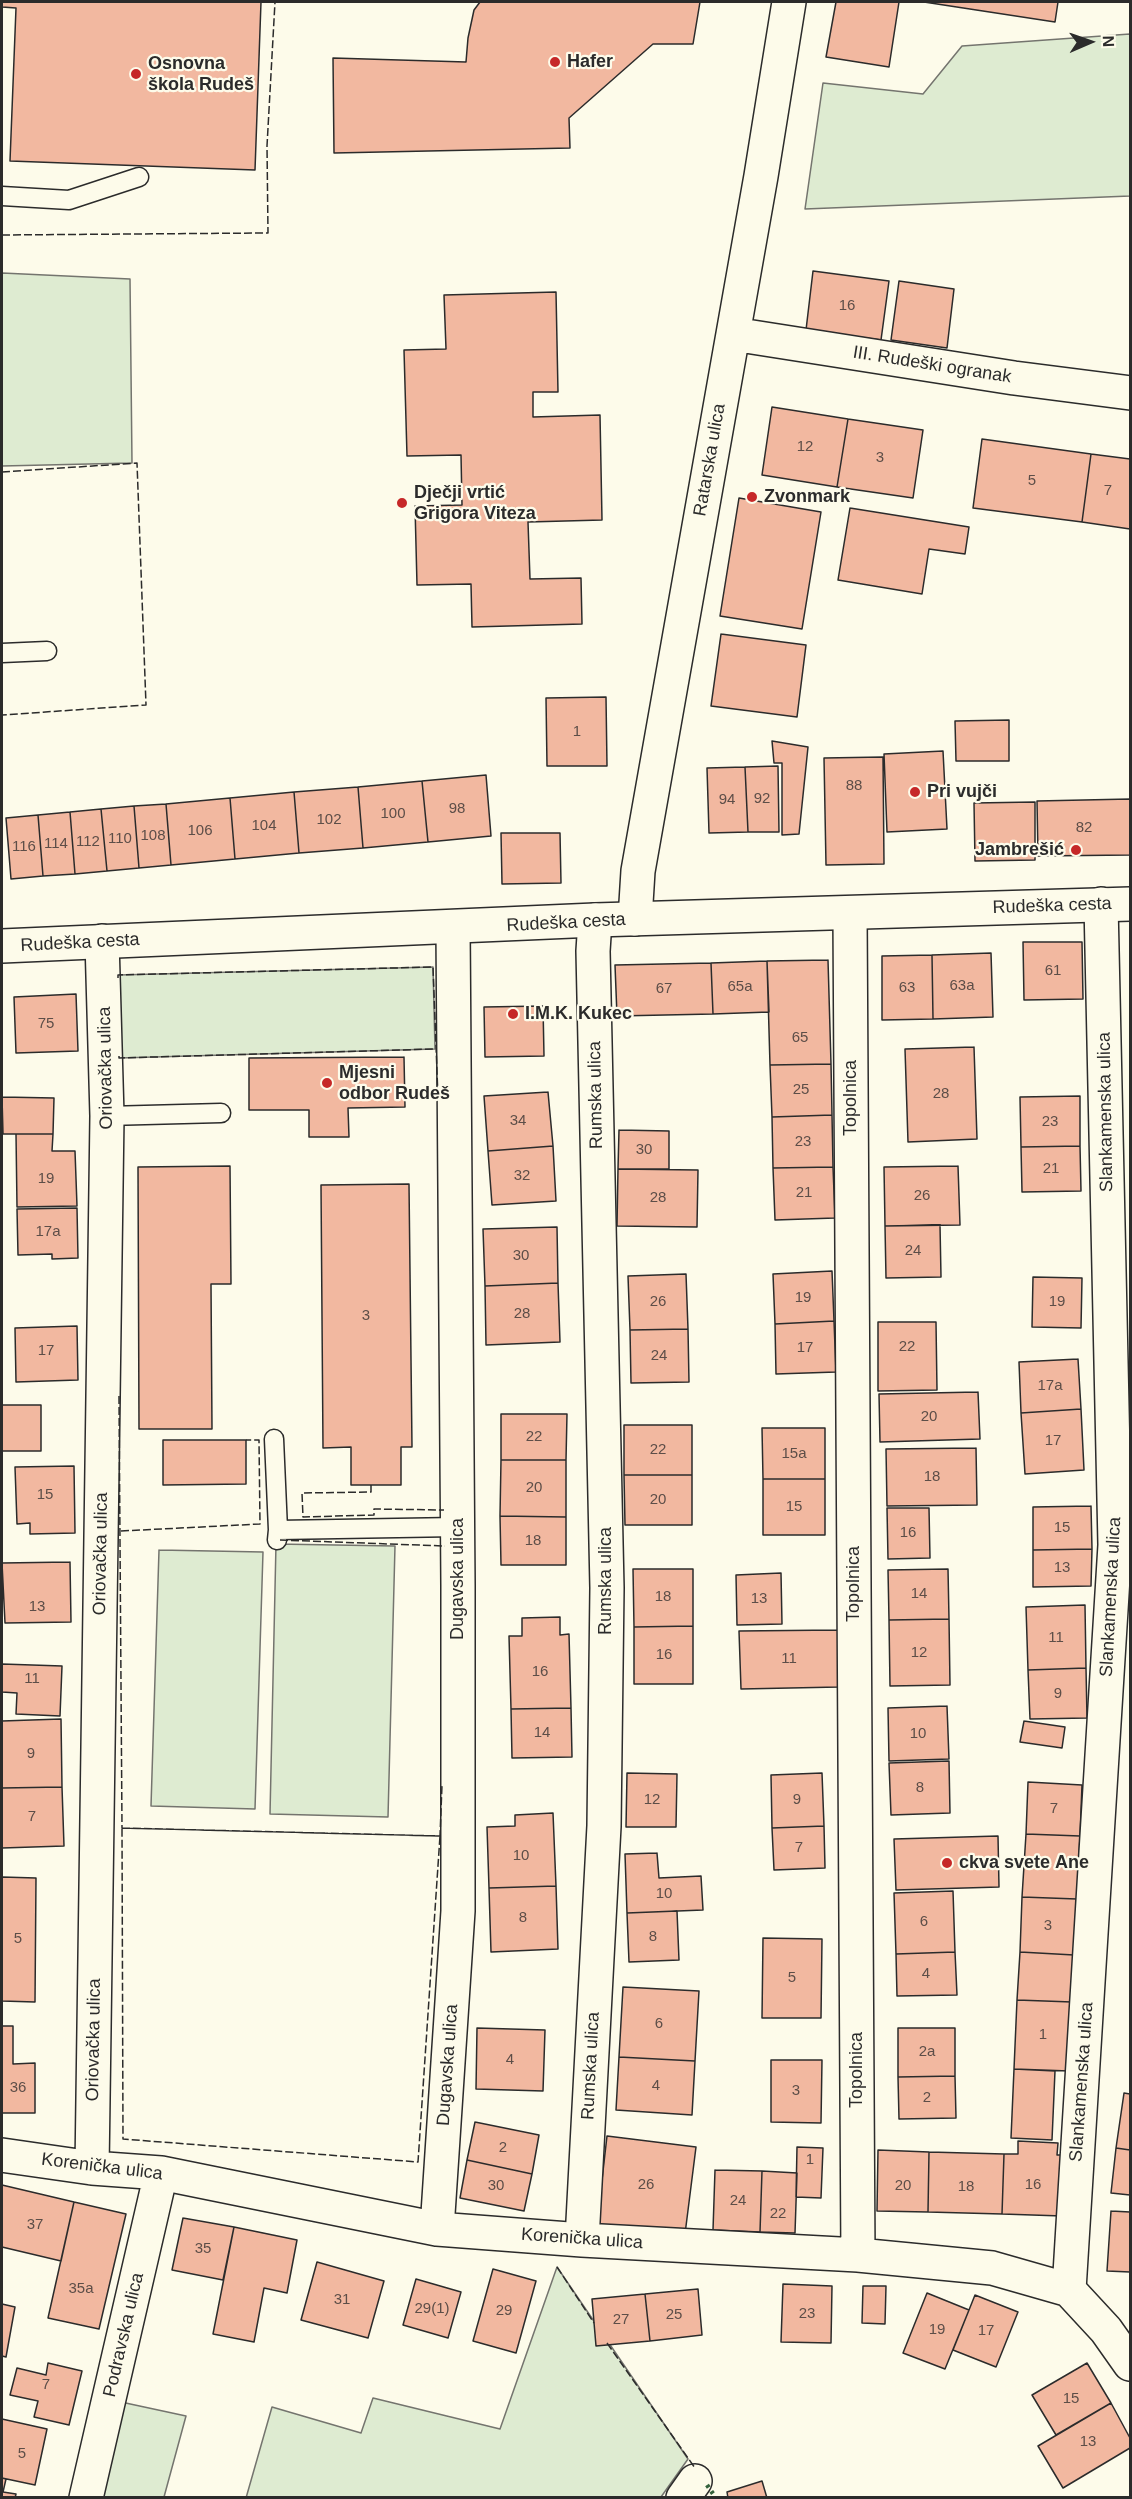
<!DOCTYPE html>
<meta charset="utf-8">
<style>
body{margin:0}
#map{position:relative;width:1132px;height:2499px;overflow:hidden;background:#fdfbea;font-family:Arial,sans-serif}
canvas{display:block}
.frame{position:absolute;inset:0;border:3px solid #2b2b2b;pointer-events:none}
.north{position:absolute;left:1060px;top:12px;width:60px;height:60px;-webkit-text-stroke:4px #fdfbea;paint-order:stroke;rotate:88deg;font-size:16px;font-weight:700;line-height:24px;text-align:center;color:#2b2b2b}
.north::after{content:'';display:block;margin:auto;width:21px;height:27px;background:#2b2b2b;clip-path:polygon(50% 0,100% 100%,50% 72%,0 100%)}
</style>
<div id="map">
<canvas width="1132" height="2499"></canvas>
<div class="frame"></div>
<div class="north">N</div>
</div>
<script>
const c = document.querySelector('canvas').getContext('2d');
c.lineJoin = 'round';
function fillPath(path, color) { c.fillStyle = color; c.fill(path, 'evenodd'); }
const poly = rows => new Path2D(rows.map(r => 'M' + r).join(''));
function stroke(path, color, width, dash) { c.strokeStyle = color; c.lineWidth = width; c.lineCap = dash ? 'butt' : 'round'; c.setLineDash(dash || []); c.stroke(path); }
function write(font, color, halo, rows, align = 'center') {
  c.font = font + ' Arial,sans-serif'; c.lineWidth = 4.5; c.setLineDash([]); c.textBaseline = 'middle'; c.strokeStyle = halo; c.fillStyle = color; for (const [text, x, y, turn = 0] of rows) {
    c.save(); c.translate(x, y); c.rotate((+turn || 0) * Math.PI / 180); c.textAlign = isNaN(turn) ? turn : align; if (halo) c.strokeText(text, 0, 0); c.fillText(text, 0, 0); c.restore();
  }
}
const green = poly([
 [1130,34,1130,196,805,209,823,83,923,94,962,46,1130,34],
 [2,273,130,279,132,463,2,466,2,273],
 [433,967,435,1049,119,1058,118,975,433,967],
 [276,1544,395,1546,388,1817,270,1814,276,1544],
 [159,1550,263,1552,255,1809,151,1806,159,1550],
 [557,2267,688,2459,661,2497,246,2498,272,2407,361,2433,373,2398,500,2429,557,2267],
 [121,2402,186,2416,164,2497,100,2498,121,2402]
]);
fillPath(green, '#deebd1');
stroke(green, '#74746e', 1.5);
const building = poly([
 [2,2,261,2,255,170,10,161,16,8,2,7,2,2],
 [480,2,700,2,693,44,653,44,569,118,570,148,334,153,333,58,466,62,468,38,474,10,480,2],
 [836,2,899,2,889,67,826,57,836,2],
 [924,2,1058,2,1055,22,924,2],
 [813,271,889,281,881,340,806,330,813,271],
 [899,281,954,289,947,348,891,340,899,281],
 [556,292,558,392,533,392,533,417,600,415,602,520,528,522,530,579,581,578,582,624,472,627,471,584,417,585,415,506,462,505,461,455,407,456,404,350,446,349,444,295,556,292],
 [772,407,848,419,837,487,762,475,772,407],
 [848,419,923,430,913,498,837,487,848,419],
 [982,439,1091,454,1082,522,973,508,982,439],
 [1091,454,1130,459,1130,529,1082,522,1091,454],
 [739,498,821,512,802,629,720,616,739,498],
 [850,508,969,527,965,554,929,549,922,594,838,580,850,508],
 [721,634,806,645,797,717,711,706,721,634],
 [606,697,607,766,547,766,546,698,606,697],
 [1009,720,1009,761,956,761,955,721,1009,720],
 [772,741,808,747,799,834,782,835,782,763,774,763,772,741],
 [943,751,947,829,887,832,884,754,943,751],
 [883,757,884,864,826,865,824,758,883,757],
 [778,766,779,832,748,832,745,767,778,766],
 [745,767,748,832,709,833,707,768,745,767],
 [486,775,491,836,428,842,422,781,486,775],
 [422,781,428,842,363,848,358,787,422,781],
 [358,787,363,848,299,853,294,792,358,787],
 [294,792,299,853,235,859,230,798,294,792],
 [230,798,235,859,171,865,166,804,230,798],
 [1130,799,1130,855,1038,856,1037,801,1130,799],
 [1035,802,1035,860,975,861,974,803,1035,802],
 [166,804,171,865,139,868,134,806,166,804],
 [134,806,139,868,107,871,101,809,134,806],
 [101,809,107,871,75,874,70,812,101,809],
 [70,812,75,874,43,876,38,815,70,812],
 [38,815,43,876,11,879,6,818,38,815],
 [501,833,560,833,561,883,502,884,501,833],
 [1023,942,1082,942,1083,999,1024,1000,1023,942],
 [991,953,993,1017,933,1019,932,955,991,953],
 [932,955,933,1019,882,1020,882,956,932,955],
 [828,960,831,1064,770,1065,767,961,828,960],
 [767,961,769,1012,713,1014,711,963,767,961],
 [711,963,713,1014,617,1016,615,965,711,963],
 [76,994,78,1051,16,1053,14,997,76,994],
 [543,1006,544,1056,485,1057,484,1007,543,1006],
 [974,1047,977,1139,908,1142,905,1049,974,1047],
 [404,1057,405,1107,348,1108,349,1137,309,1137,309,1110,249,1110,249,1058,404,1057],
 [831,1064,832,1115,772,1117,770,1065,831,1064],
 [548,1092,553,1146,488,1151,484,1096,548,1092],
 [1080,1096,1080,1146,1021,1147,1020,1097,1080,1096],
 [2,1097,54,1098,53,1134,3,1134,2,1097],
 [832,1115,833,1167,773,1168,772,1117,832,1115],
 [619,1130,669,1131,669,1169,618,1169,619,1130],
 [16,1134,53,1134,52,1151,75,1151,77,1206,17,1207,16,1134],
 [553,1146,556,1201,492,1205,488,1151,553,1146],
 [1080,1146,1081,1191,1022,1192,1021,1147,1080,1146],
 [230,1166,231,1284,211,1284,212,1429,139,1429,138,1167,230,1166],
 [958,1166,960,1225,885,1226,884,1167,958,1166],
 [833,1167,835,1218,775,1220,773,1168,833,1167],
 [618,1169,698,1170,697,1227,617,1226,618,1169],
 [409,1184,412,1447,401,1447,401,1485,351,1485,351,1447,323,1448,321,1185,409,1184],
 [77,1208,78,1258,52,1259,52,1254,18,1255,17,1209,77,1208],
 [940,1225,941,1277,886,1278,885,1226,940,1225],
 [557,1227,558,1283,485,1286,483,1229,557,1227],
 [832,1271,834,1321,775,1324,773,1274,832,1271],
 [686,1274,688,1329,630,1330,628,1276,686,1274],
 [1033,1277,1082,1278,1081,1328,1032,1327,1033,1277],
 [558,1283,560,1342,486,1345,485,1286,558,1283],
 [834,1321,836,1372,776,1374,775,1324,834,1321],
 [878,1322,936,1322,937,1390,878,1391,878,1322],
 [77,1326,78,1380,16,1382,15,1328,77,1326],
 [688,1329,689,1382,631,1383,630,1330,688,1329],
 [1078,1359,1081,1409,1021,1413,1019,1362,1078,1359],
 [978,1392,980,1439,880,1442,879,1394,978,1392],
 [2,1405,41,1405,41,1451,2,1451,2,1405],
 [1081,1409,1084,1470,1025,1474,1021,1413,1081,1409],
 [501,1414,567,1414,566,1460,501,1460,501,1414],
 [624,1425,692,1425,692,1475,624,1475,624,1425],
 [762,1428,825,1428,825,1479,763,1479,762,1428],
 [163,1440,246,1440,246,1484,163,1485,163,1440],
 [976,1448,977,1505,887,1506,886,1449,976,1448],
 [501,1460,566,1460,566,1517,500,1516,501,1460],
 [74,1466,75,1533,30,1534,30,1523,17,1524,15,1467,74,1466],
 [624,1475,692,1475,692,1525,625,1525,624,1475],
 [763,1479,825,1479,825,1535,763,1535,763,1479],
 [1091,1506,1092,1549,1033,1550,1033,1507,1091,1506],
 [887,1508,929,1508,930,1558,888,1559,887,1508],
 [500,1516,566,1517,566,1565,501,1565,500,1516],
 [1092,1549,1091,1586,1033,1587,1033,1550,1092,1549],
 [70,1562,71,1622,5,1623,2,1563,70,1562],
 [633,1569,693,1569,693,1626,634,1627,633,1569],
 [948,1569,949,1619,889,1620,888,1570,948,1569],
 [781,1573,782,1624,737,1625,736,1575,781,1573],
 [1085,1605,1086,1668,1028,1670,1026,1607,1085,1605],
 [560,1617,560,1635,569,1634,571,1708,511,1709,509,1636,522,1636,522,1618,560,1617],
 [949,1619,950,1685,890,1686,889,1620,949,1619],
 [693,1626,693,1684,634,1684,634,1627,693,1626],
 [838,1630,839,1687,741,1689,739,1631,838,1630],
 [2,1664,62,1666,60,1716,16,1714,17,1693,2,1692,2,1664],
 [1086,1668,1087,1718,1030,1719,1028,1670,1086,1668],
 [947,1706,949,1759,889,1761,888,1708,947,1706],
 [571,1708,572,1757,512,1758,511,1709,571,1708],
 [61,1719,62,1787,2,1788,2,1721,61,1719],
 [1024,1721,1065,1727,1062,1748,1020,1742,1024,1721],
 [949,1761,950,1813,891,1815,889,1763,949,1761],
 [627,1773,677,1774,676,1827,626,1827,627,1773],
 [822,1773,824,1826,772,1828,771,1775,822,1773],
 [1028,1782,1082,1785,1080,1836,1026,1834,1028,1782],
 [62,1787,64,1846,2,1848,2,1788,62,1787],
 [553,1813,556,1886,489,1888,487,1827,515,1826,515,1815,553,1813],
 [824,1826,825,1868,774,1870,772,1828,824,1826],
 [1026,1834,1080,1836,1077,1899,1022,1897,1026,1834],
 [998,1836,999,1887,896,1890,894,1839,998,1836],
 [657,1853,659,1878,701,1876,703,1910,627,1913,625,1854,657,1853],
 [2,1877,36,1878,35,2002,2,2001,2,1877],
 [556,1886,558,1949,491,1952,489,1888,556,1886],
 [953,1891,955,1952,896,1954,894,1893,953,1891],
 [1022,1897,1077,1899,1074,1955,1020,1952,1022,1897],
 [677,1911,679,1960,629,1962,627,1913,677,1911],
 [763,1938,822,1939,821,2018,762,2018,763,1938],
 [955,1952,957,1995,897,1996,896,1954,955,1952],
 [1020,1952,1074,1955,1072,2002,1017,2000,1020,1952],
 [623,1987,699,1991,695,2061,619,2057,623,1987],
 [1017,2000,1072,2002,1069,2071,1014,2069,1017,2000],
 [2,2026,13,2026,13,2064,35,2063,35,2113,2,2113,2,2026],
 [477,2028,545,2030,543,2091,476,2089,477,2028],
 [898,2028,955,2028,955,2076,898,2077,898,2028],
 [619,2057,695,2061,692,2115,616,2110,619,2057],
 [771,2060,822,2060,821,2123,771,2122,771,2060],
 [1014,2069,1055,2071,1052,2140,1011,2138,1014,2069],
 [955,2076,956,2118,899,2119,898,2077,955,2076],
 [1124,2093,1130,2094,1130,2150,1116,2148,1124,2093],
 [475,2122,539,2135,532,2174,467,2160,475,2122],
 [607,2136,696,2147,685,2234,597,2224,607,2136],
 [1018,2141,1058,2143,1057,2155,1063,2155,1062,2216,1002,2214,1004,2154,1018,2154,1018,2141],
 [797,2147,823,2148,821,2198,796,2197,797,2147],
 [1116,2148,1130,2150,1130,2195,1111,2193,1116,2148],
 [878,2150,929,2152,928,2212,877,2211,878,2150],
 [929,2152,1004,2154,1002,2214,928,2212,929,2152],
 [467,2160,532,2174,524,2211,460,2198,467,2160],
 [715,2170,762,2171,760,2232,713,2230,715,2170],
 [762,2171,797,2173,795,2233,760,2232,762,2171],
 [2,2185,74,2202,61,2261,2,2247,2,2185],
 [74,2202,126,2214,99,2329,48,2318,74,2202],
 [1111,2211,1130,2212,1130,2272,1107,2271,1111,2211],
 [183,2218,234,2227,223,2280,172,2270,183,2218],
 [234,2227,297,2240,287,2293,264,2288,254,2342,213,2334,234,2227],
 [317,2262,384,2281,368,2338,301,2320,317,2262],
 [493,2269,536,2281,516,2353,473,2341,493,2269],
 [416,2279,461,2292,448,2338,403,2325,416,2279],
 [783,2284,832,2286,831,2343,781,2342,783,2284],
 [863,2286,886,2286,885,2324,862,2323,863,2286],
 [698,2289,702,2335,650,2341,645,2294,698,2289],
 [927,2293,969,2310,945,2369,903,2353,927,2293],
 [645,2294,650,2341,596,2346,592,2299,645,2294],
 [975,2295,1018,2312,996,2367,953,2350,975,2295],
 [2,2304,15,2307,6,2357,2,2356,2,2304],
 [48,2363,82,2371,69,2425,34,2417,38,2401,10,2395,17,2368,46,2375,48,2363],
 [1087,2363,1111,2403,1056,2435,1032,2395,1087,2363],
 [1111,2403,1130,2438,1130,2448,1063,2488,1038,2446,1111,2403],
 [2,2419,47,2429,35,2485,2,2478,2,2419],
 [2,2478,6,2479,3,2492,16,2494,15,2498,2,2498,2,2478],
 [762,2481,767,2498,728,2498,727,2492,762,2481]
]);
fillPath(building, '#f2b8a0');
stroke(building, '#2b2b2b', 1.5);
const service = poly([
 [2,196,69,200,139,177],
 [2,653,47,651],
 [107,1116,221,1113],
 [274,1439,278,1530],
 [277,1540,278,1530,457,1527]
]);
const minor = poly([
 [733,334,1014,378,1130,393],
 [850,914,858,2255],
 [635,919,638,871,761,176,789,2],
 [2,2155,92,2168,161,2173,437,2229,582,2240,858,2255,992,2268,1069,2290,1106,2330,1130,2364],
 [92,2168,107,1116,102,941],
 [437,2229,458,1911,458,1585,453,928],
 [582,2240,604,1826,607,1588,593,951,595,920],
 [1069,2290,1115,1545,1101,904],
 [86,2498,161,2173],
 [683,2498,695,2481]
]);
const tertiary = poly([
 [2,946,595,920,1130,904]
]);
stroke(service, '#2b2b2b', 21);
stroke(minor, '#2b2b2b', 36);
stroke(tertiary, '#2b2b2b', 36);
stroke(service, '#fdfbea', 18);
stroke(minor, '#fdfbea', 33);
stroke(tertiary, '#fdfbea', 33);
stroke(poly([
 [707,2485,716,2498]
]), '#34623c', 4.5, [3, 4.5]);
stroke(poly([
 [2,235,268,233,267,146,275,2],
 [2,472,137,463,146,705,2,715],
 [118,978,118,975,433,967,438,1098],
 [119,1056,119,1058,435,1049],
 [119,1396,122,1828,440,1836,442,1785],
 [371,1485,371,1492,302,1493,303,1517,374,1515,374,1509,444,1510],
 [121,1531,260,1524,259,1440,246,1440],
 [280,1540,445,1546],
 [122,1828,440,1836,418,2162,123,2139,122,1828],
 [557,2267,594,2323],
 [607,2343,695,2468]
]), '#2b2b2b', 1.5, [8, 3]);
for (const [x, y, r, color] of [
 [555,62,6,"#c62828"],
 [136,74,6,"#c62828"],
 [752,497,6,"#c62828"],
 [402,503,6,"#c62828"],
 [915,792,6,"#c62828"],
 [1076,850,6,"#c62828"],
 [513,1014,6,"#c62828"],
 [327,1083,6,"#c62828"],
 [947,1863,6,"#c62828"]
]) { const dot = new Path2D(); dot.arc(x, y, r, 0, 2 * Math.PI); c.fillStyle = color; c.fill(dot); stroke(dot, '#fdfbea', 2); }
write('15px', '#5d4e48', null, [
 ["16",847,306],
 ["12",805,447],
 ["3",880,458],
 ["5",1032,481],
 ["7",1108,491],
 ["1",577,732],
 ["88",854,786],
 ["92",762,799],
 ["94",727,800],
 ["98",457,809],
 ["100",393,814],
 ["102",329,820],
 ["104",264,826],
 ["82",1084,828],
 ["106",200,831],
 ["108",153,836],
 ["110",120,839],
 ["112",88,842],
 ["114",56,844],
 ["116",24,847],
 ["61",1053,971],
 ["63a",962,986],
 ["65a",740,987],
 ["63",907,988],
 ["67",664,989],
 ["75",46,1024],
 ["65",800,1038],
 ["25",801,1090],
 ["28",941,1094],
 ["34",518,1121],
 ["23",1050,1122],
 ["23",803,1142],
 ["30",644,1150],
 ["21",1051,1169],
 ["32",522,1176],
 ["19",46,1179],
 ["21",804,1193],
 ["26",922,1196],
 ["28",658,1198],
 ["17a",48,1232],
 ["24",913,1251],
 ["30",521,1256],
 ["19",803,1298],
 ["26",658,1302],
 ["19",1057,1302],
 ["28",522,1314],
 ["3",366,1316],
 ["22",907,1347],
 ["17",805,1348],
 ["17",46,1351],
 ["24",659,1356],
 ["17a",1050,1386],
 ["20",929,1417],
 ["22",534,1437],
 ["17",1053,1441],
 ["22",658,1450],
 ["15a",794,1454],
 ["18",932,1477],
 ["20",534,1488],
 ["15",45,1495],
 ["20",658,1500],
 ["15",794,1507],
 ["15",1062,1528],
 ["16",908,1533],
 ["18",533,1541],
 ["13",1062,1568],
 ["14",919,1594],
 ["18",663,1597],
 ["13",759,1599],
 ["13",37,1607],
 ["11",1056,1638],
 ["12",919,1653],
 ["16",664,1655],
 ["11",789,1659],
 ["16",540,1672],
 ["11",32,1679],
 ["9",1058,1694],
 ["14",542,1733],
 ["10",918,1734],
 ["9",31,1754],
 ["8",920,1788],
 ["12",652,1800],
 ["9",797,1800],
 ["7",1054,1809],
 ["7",32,1817],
 ["7",799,1848],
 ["10",521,1856],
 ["10",664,1894],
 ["8",523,1918],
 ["6",924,1922],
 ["3",1048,1926],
 ["8",653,1937],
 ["5",18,1939],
 ["4",926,1974],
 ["5",792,1978],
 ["6",659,2024],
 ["1",1043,2035],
 ["2a",927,2052],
 ["4",510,2060],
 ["4",656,2086],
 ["36",18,2088],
 ["3",796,2091],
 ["2",927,2098],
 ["2",503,2148],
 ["1",810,2160],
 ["26",646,2185],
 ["16",1033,2185],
 ["30",496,2186],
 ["20",903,2186],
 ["18",966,2187],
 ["24",738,2201],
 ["22",778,2214],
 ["37",35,2225],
 ["35",203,2249],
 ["35a",81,2289],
 ["31",342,2300],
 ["29(1)",432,2309],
 ["29",504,2311],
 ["23",807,2314],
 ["25",674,2315],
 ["27",621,2320],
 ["19",937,2330],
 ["17",986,2331],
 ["7",46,2385],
 ["15",1071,2399],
 ["13",1088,2442],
 ["5",22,2454]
]);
write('bold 18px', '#2b2b2b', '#fdfbea', [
 ["Hafer",567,62],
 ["Osnovna",148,64],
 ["škola Rudeš",148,85],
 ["Dječji vrtić",414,493],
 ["Grigora Viteza",414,514],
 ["Zvonmark",764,497],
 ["Pri vujči",927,792],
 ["Jambrešić",1064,850,"right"],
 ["I.M.K. Kukec",525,1014],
 ["Mjesni",339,1073],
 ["odbor Rudeš",339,1094],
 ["ckva svete Ane",959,1863]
], 'left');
write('18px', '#2b2b2b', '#fdfbea', [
 ["III. Rudeški ogranak",932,365,9],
 ["Ratarska ulica",710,460,-80],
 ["Rudeška cesta",1052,906,-2],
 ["Rudeška cesta",566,923,-3],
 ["Rudeška cesta",80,943,-3],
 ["Oriovačka ulica",106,1068,-91],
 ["Rumska ulica",596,1095,-91],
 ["Topolnica",851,1098,-90],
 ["Slankamenska ulica",1106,1112,-91],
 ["Oriovačka ulica",101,1554,-89],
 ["Dugavska ulica",458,1579,-90],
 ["Rumska ulica",606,1581,-90],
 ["Topolnica",854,1584,-90],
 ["Slankamenska ulica",1111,1597,-87],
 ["Oriovačka ulica",94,2040,-89],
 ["Dugavska ulica",448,2065,-86],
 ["Rumska ulica",591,2066,-87],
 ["Topolnica",857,2070,-90],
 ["Slankamenska ulica",1082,2082,-86],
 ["Korenička ulica",102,2167,7],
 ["Korenička ulica",582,2239,4],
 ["Podravska ulica",124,2335,-77]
]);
</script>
